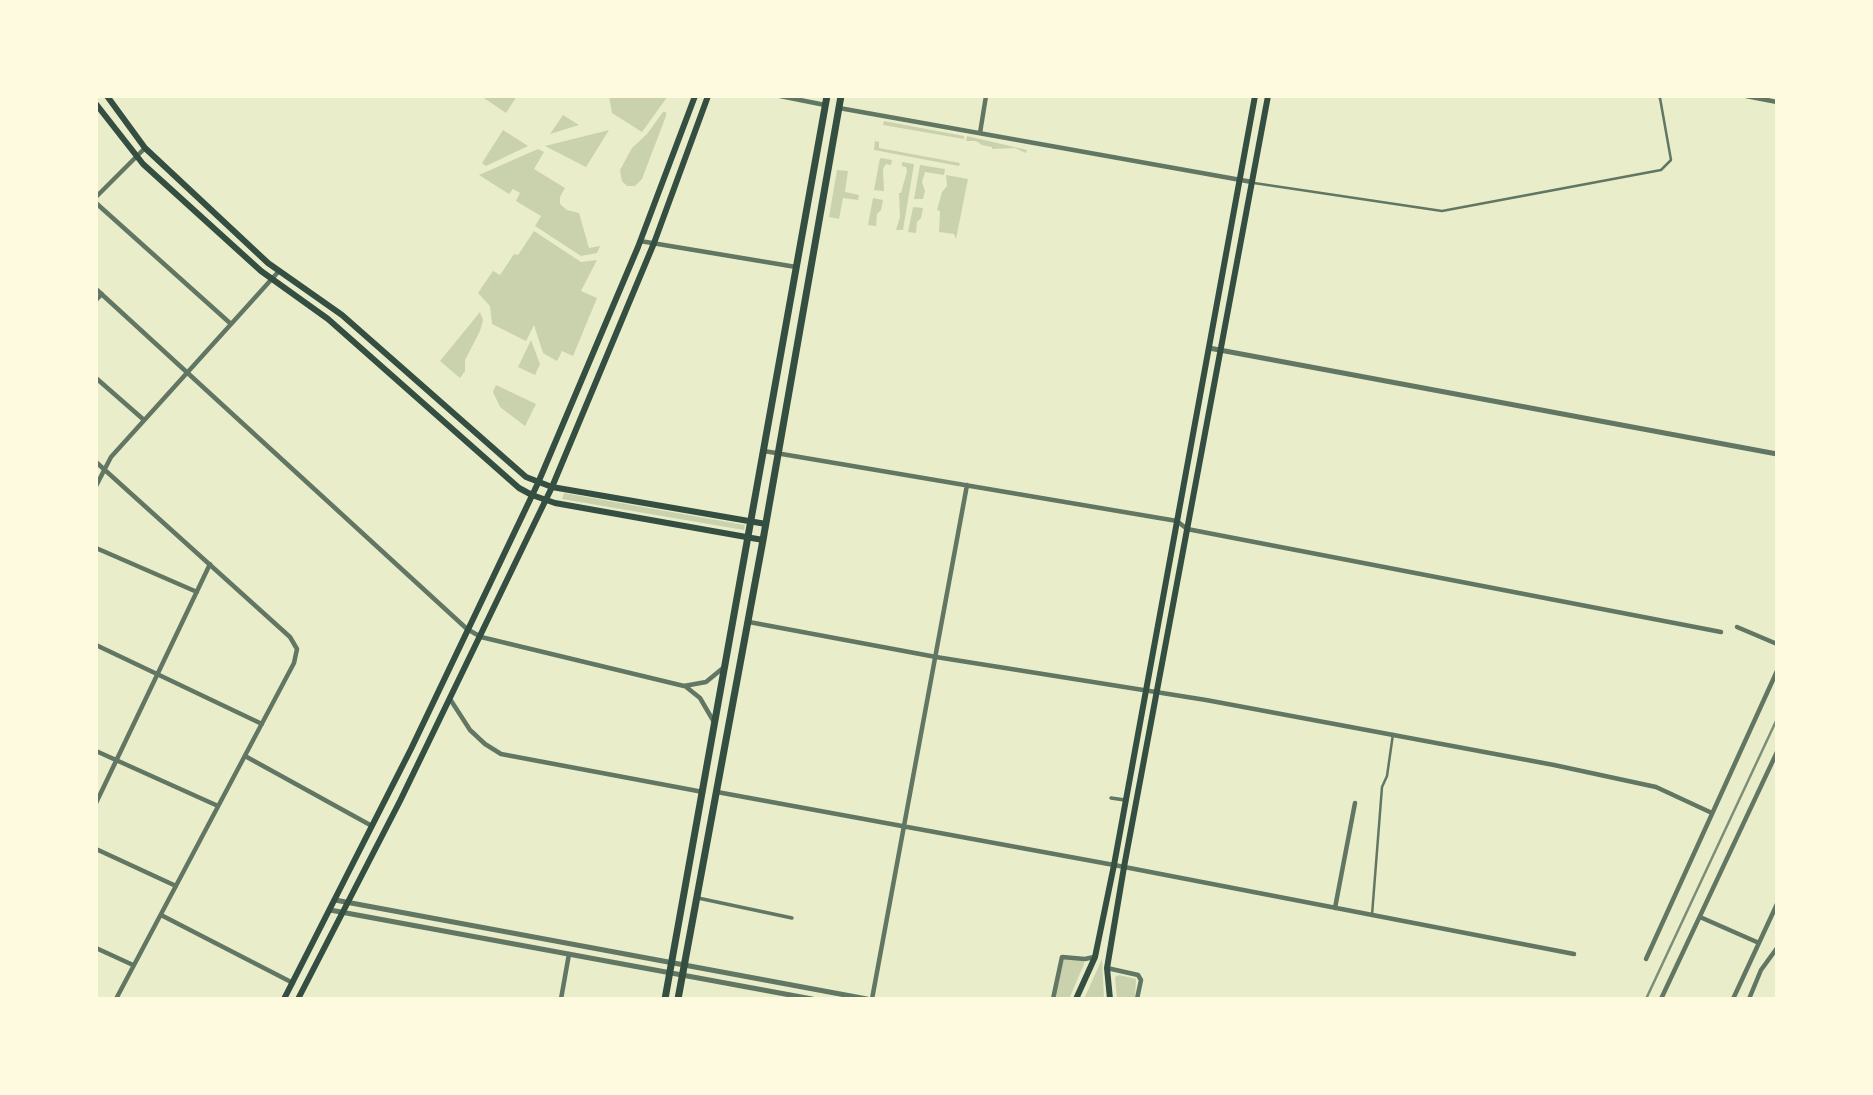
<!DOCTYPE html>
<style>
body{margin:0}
#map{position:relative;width:1873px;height:1095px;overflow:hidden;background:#e9edc9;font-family:"Fira Sans Condensed",sans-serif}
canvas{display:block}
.frame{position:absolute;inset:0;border:98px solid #fefae0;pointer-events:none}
</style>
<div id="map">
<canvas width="1873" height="1095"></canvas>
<div class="frame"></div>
</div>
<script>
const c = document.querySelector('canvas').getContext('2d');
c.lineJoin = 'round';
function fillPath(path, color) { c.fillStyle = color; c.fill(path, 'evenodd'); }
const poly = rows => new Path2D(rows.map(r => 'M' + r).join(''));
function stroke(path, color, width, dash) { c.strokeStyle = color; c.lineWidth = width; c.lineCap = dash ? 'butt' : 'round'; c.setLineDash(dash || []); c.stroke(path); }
fillPath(poly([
 [481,96,517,96,506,113],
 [609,96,668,96,642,132,612,113],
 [663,112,666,112,666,116,642,179,635,186,627,186,622,181,620,170,632,148,647,134],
 [563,115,579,125,550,134],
 [884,121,964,136,964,139,883,125],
 [503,130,528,146,486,166,482,163],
 [609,130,586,167,545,146],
 [967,136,1027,150,1026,153,1015,148,992,149,992,147,982,145,976,141,966,141],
 [875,141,879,142,879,148,960,163,959,166,874,150],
 [538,149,544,152,534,169,565,188,560,197,560,204,567,210,579,213,589,248,600,246,597,253,581,256,535,226,541,216,516,201,520,193,513,189,509,194,479,175],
 [880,158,892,160,891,165,886,164,883,169,884,191,874,190],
 [902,162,914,164,903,230,896,230,900,217,899,193,901,193,907,171,906,167,902,166],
 [920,165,945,169,944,175,925,172,922,182,925,191,923,199,914,199],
 [837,170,848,171,845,192,859,195,858,200,843,198,839,219,829,217],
 [946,175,968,179,956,239,954,234,939,232,940,211,937,210,942,192,947,186],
 [873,198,883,200,881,210,877,214,876,226,868,225],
 [913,207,923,208,921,218,917,222,916,233,908,232],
 [534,231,581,262,597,260,581,291,597,298,573,356,562,351,557,361,543,353,534,325,526,341,492,324,490,306,478,293,493,271,500,275,514,254,518,255],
 [480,312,483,320,480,331,465,360,465,371,460,378,440,361],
 [531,340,540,364,535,375,518,367],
 [496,385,536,404,525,426,500,407,493,392],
 [564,493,745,525,744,530,562,499],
 [1066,958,1084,961,1084,964,1069,999,1054,999,1064,959],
 [1102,959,1104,999,1084,999],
 [1119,975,1136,979,1135,999,1117,999,1115,977]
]), '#cad2ad');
stroke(poly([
 [1254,183,1442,211,1661,170,1671,160,1660,98,1657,96],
 [1372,915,1382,787,1387,776,1393,734]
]), '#617663', 2.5);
stroke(poly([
 [1111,798,1125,800],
 [698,898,792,918]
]), '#617663', 3.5);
stroke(poly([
 [780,96,825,105],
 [1746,96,1777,102],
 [839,108,1252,182],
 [980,133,986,96],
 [96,197,145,148],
 [96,203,231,324],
 [640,241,796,267],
 [96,289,467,629,481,637,684,686,706,682,723,668],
 [96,300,102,294],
 [96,378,144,420],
 [764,451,1177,521,1187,529,1721,632],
 [96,462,290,637,297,649,294,663,116,999],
 [96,486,111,457,279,271],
 [96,548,197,592],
 [749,622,936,657,1206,700,1554,765,1656,787,1712,813],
 [1737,627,1777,644],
 [96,645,262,724],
 [685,686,700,698,714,722],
 [450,699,470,730,485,744,501,754,703,792],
 [96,751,218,806],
 [245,756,372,826],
 [717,792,1114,865,1574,954],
 [96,803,210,564],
 [96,849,176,886],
 [1335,908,1355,803],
 [161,915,293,983],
 [1700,917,1759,943],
 [96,948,133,965],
 [1646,959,1777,671],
 [1107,968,1138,975,1141,980,1137,999],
 [561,999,569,954],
 [872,999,967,485],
 [1053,999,1062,957,1085,959,1094,957],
 [1661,999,1777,752],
 [1733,999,1777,904],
 [1749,999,1761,970,1777,948]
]), '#617663', 4.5);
stroke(poly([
 [1209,348,1777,454],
 [335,900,867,999],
 [330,910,812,999]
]), '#617663', 5);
stroke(poly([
 [107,96,145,148,268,263,342,315,526,477,552,487,766,524],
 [96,104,143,164,261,271,328,319,519,488,532,495,555,503,763,540],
 [284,999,411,749,538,483,638,247,695,96],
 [298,999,400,801,552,487,654,243,708,96],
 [1076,999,1095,957,1114,865,1255,96],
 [1110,999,1107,968,1124,867,1268,96]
]), '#344e41', 6);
stroke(poly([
 [665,999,827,96],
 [678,999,763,540,841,96]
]), '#344e41', 7);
stroke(poly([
 [1646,999,1777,719]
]), '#7c8e77', 2.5);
</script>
